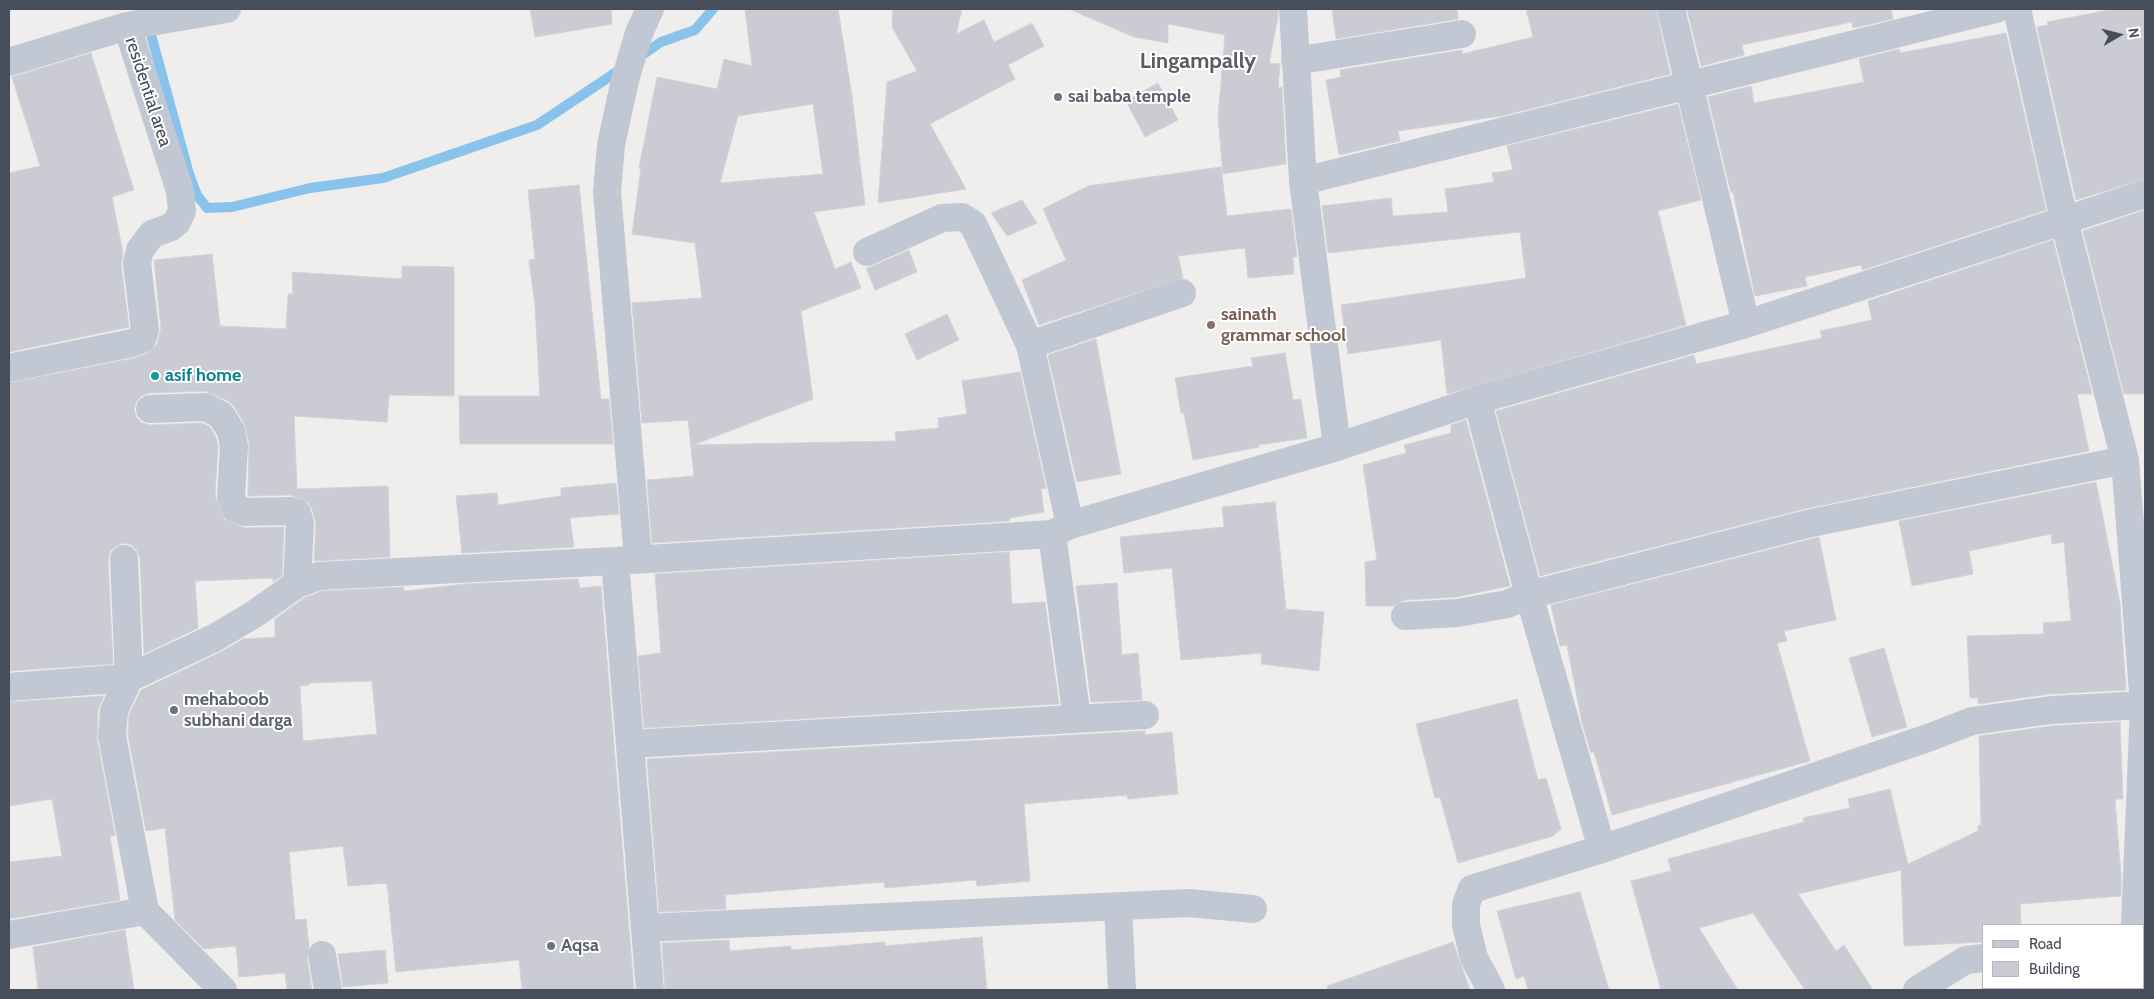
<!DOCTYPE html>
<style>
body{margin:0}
#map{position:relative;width:2154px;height:999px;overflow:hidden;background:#f0eeed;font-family:Cabin,sans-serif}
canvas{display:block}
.frame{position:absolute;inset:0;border:10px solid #464d5b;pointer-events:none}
.legend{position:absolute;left:1982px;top:924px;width:162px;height:65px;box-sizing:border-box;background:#fff;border:1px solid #b5b8bd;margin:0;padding:6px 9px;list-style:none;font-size:15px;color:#464d5b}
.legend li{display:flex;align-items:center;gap:10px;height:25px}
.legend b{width:25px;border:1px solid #b5b8bd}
.north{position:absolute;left:2094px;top:10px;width:50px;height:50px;-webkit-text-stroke:4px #fff;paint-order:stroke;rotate:82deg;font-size:14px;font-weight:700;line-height:20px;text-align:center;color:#464d5b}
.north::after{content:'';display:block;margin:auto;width:18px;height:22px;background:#464d5b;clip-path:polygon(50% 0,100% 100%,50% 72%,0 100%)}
</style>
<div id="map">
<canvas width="2154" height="999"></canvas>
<div class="frame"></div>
<ul class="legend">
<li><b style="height:6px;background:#c1c7d3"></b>Road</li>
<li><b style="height:14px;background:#cacbd3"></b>Building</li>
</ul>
<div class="north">N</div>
</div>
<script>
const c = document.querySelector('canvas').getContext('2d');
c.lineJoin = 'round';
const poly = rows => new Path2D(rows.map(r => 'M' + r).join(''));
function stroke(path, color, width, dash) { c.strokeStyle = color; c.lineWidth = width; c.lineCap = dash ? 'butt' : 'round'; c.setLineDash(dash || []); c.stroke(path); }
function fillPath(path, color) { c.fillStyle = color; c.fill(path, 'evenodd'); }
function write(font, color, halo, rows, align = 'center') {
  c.font = font + ' Cabin,sans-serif'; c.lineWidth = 4; c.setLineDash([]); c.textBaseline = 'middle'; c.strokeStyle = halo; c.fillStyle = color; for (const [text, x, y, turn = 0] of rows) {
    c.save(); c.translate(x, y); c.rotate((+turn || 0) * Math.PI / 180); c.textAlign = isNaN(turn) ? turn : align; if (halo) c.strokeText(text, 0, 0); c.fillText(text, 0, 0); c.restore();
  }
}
stroke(poly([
 [144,9,189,174,197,195,207,208,232,207,310,188,383,178,537,125,624,67],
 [638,58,661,42,695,30,713,9]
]), '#89c3eb', 10);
const building = poly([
 [530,9,611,9,612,24,535,37,530,9],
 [745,9,838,9,852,96,865,205,814,212,835,269,851,262,861,288,801,311,813,399,693,445,896,441,895,432,939,428,938,418,967,414,962,381,1020,372,1046,488,1041,489,1044,512,1010,518,1009,521,652,543,647,480,694,476,688,420,642,423,632,303,702,298,695,243,632,234,641,168,639,168,657,77,717,89,724,59,752,66,745,9],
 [813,104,823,174,720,183,738,116,813,104],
 [893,9,962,9,956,34,984,20,994,42,1032,23,1044,46,1008,65,1015,79,930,124,966,189,878,203,887,82,917,71,892,27,893,9],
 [1069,9,1278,9,1278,17,1269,63,1280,64,1280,65,1278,88,1282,87,1286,164,1223,174,1218,117,1225,35,1168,24,1168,43,1134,37,1069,9],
 [1332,9,1457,9,1458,19,1336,39,1332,9],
 [1526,9,1656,9,1670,74,1501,116,1398,131,1400,141,1339,155,1326,80,1341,77,1340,70,1462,50,1462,54,1533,37,1526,9],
 [1687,9,1891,9,1893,19,1853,28,1852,22,1742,45,1744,55,1701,66,1687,9],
 [2114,9,2145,9,2145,179,2076,200,2037,27,2048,25,2047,22,2114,9],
 [2006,33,2046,210,1862,270,1861,265,1805,277,1807,286,1755,296,1733,192,1731,193,1708,97,1751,86,1754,103,1864,82,1859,59,1899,49,1900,53,2006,33],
 [91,53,134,190,112,197,123,253,121,265,129,327,9,352,9,173,40,166,12,77,91,53],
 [1158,83,1178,120,1145,137,1126,101,1158,83],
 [1678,104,1701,200,1658,211,1686,325,1447,394,1441,340,1348,354,1341,305,1526,278,1520,232,1328,253,1322,206,1391,198,1393,216,1448,212,1445,189,1494,182,1492,173,1513,170,1507,146,1678,104],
 [1221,167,1227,216,1291,209,1297,257,1293,257,1294,274,1248,278,1245,248,1178,256,1183,278,1039,325,1022,280,1066,260,1043,209,1088,186,1221,167],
 [579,185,601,399,609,399,613,444,460,444,459,396,540,396,535,306,529,260,535,259,528,190,579,185],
 [1022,200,1037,223,1007,236,991,213,1022,200],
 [2145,210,2145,394,2124,394,2083,231,2145,210],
 [2053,240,2092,394,2077,394,2089,451,1808,508,1540,576,1496,411,1694,355,1696,364,1822,338,1820,331,1872,320,1868,301,2053,240],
 [909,250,917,272,875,290,866,268,873,266,909,250],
 [212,254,220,326,286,329,288,294,293,294,292,272,402,279,402,266,454,267,454,396,389,395,387,422,294,416,297,489,388,486,390,557,314,561,316,524,312,509,308,502,290,495,248,496,249,443,244,423,234,406,228,401,205,391,149,393,141,396,136,402,134,410,137,418,142,423,151,425,202,423,210,427,216,437,218,447,215,495,224,519,245,528,284,527,282,576,273,582,273,578,195,581,198,628,144,654,140,558,137,551,132,545,124,543,116,546,110,551,108,560,113,664,9,671,9,383,135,358,148,353,157,344,161,329,154,260,212,254],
 [947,314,959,340,917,360,905,334,947,314],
 [1096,339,1121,474,1077,482,1048,355,1096,339],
 [1285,353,1293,400,1301,399,1307,438,1258,445,1259,447,1193,460,1184,413,1181,413,1175,378,1253,366,1251,358,1285,353],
 [1466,420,1510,586,1456,597,1404,600,1394,606,1366,606,1365,562,1377,560,1363,465,1406,453,1404,445,1451,433,1451,425,1466,420],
 [2096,482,2120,604,2126,690,2050,694,1978,704,1978,698,1970,698,1967,636,2044,634,2043,623,2071,621,2064,542,2052,544,2051,534,1969,551,1973,574,1912,586,1899,521,2096,482],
 [616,483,619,514,570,518,574,547,462,553,456,496,497,493,498,505,561,496,561,488,616,483],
 [1275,502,1286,609,1324,612,1319,671,1261,664,1262,653,1181,660,1172,568,1124,573,1120,537,1224,527,1222,507,1275,502],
 [1819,537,1836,620,1784,631,1787,641,1777,643,1810,761,1612,815,1594,752,1591,753,1582,723,1567,645,1560,646,1551,605,1819,537],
 [1009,552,1012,604,1045,602,1059,704,644,728,638,656,661,653,655,574,1009,552],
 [578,579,580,588,601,586,634,990,522,990,519,960,396,972,387,883,348,886,343,846,289,852,295,920,306,919,309,947,307,958,312,990,287,990,285,973,239,977,236,946,204,949,175,920,165,828,146,831,128,735,129,715,141,690,221,652,243,639,275,637,275,619,304,598,322,591,404,587,404,591,465,584,578,579],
 [372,681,377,734,303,741,300,686,309,685,309,683,372,681],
 [1117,583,1122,655,1138,653,1142,700,1091,702,1076,586,1117,583],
 [1884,648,1907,727,1872,737,1849,658,1884,648],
 [104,696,98,709,97,739,115,836,110,836,120,900,9,919,9,862,62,856,52,799,9,806,9,702,104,696],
 [1517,699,1538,780,1546,778,1561,829,1553,836,1458,863,1440,797,1435,798,1416,724,1517,699],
 [2120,722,2123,799,2115,799,2121,876,2121,896,2020,904,2021,925,1983,925,1983,942,1904,946,1901,870,1798,894,1836,951,1844,945,1873,990,1805,990,1753,913,1699,928,1738,990,1661,990,1631,881,1671,871,1668,859,1804,822,1803,818,1850,808,1848,799,1890,789,1908,864,1978,831,1978,826,1981,825,1979,736,2052,726,2120,722],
 [1145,731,1145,735,1172,732,1178,794,1128,799,1127,795,1024,804,1030,881,977,886,976,880,885,888,884,882,725,895,726,909,659,912,647,759,1145,731],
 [1580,892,1609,990,1528,990,1524,976,1516,979,1497,911,1580,892],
 [125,930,134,990,38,990,33,947,125,930],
 [982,937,987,990,665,990,662,943,729,940,730,951,791,946,791,950,885,942,885,946,982,937],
 [1453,942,1470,990,1328,990,1327,986,1453,942],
 [385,950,388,983,343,987,338,954,385,950]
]);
fillPath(building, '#cacbd3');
stroke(building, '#d2d2d9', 1);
stroke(poly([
 [1293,9,1303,181,1337,447],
 [1671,9,1746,324],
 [2017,9,2064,220,2125,460,2144,705,2135,925],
 [127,26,227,9],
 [1295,61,1462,34],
 [9,62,127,26,180,191,182,211,177,222,171,227,152,234,140,250,137,263,145,330,142,339,132,343,9,368],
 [1303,181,1996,9],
 [867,252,942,218,962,217,973,224,1030,345,1070,525],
 [1030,345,1182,293],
 [1477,400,1529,595,1602,849],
 [150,409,205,407,221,415,231,431,234,446,231,496,235,508,245,512,290,511,297,513,300,524,297,584],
 [1052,534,1077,719],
 [638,558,607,192,611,145,625,80,639,33,650,9],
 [615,561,650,990],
 [1405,616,1458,613,1507,604,1529,595,1811,523,2125,460],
 [9,687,129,678,124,559],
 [630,744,1145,715],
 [1118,907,1122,990],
 [645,928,1188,903,1253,909],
 [9,935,145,911],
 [322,955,328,990],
 [2134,988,2134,990],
 [223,990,145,911,112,736,114,711,129,678,214,638,253,615,297,584,319,576,615,561,1052,534,1070,525,1337,447,1477,400,1746,324,2145,194],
 [1491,990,1474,958,1466,925,1466,904,1472,889,1602,849,1928,738,1972,721,2051,710,2145,705],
 [1917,990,1966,960,1983,958]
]), '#c1c7d3', 28);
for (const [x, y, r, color] of [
 [1058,97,5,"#6b7280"],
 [1211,325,5,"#8d6e63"],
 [155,376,5,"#0f9aa8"],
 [174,710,5,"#6b7280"],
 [551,946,5,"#6b7280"]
]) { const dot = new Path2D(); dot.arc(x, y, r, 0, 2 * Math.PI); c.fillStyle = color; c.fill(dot); stroke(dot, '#fff', 2); }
write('18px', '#464d5b', '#fff', [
 ["residential area",148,92,72]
]);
write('bold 18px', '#5b616d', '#fff', [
 ["sai baba temple",1068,97],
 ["mehaboob",184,700],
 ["subhani darga",184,721],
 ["Aqsa",561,946]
], 'left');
write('bold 18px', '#785e54', '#fff', [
 ["sainath",1221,315],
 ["grammar school",1221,336]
], 'left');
write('bold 18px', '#0d838f', '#fff', [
 ["asif home",165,376]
], 'left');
write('bold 22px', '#5a5c62', '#fff', [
 ["Lingampally",1198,62]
]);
</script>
